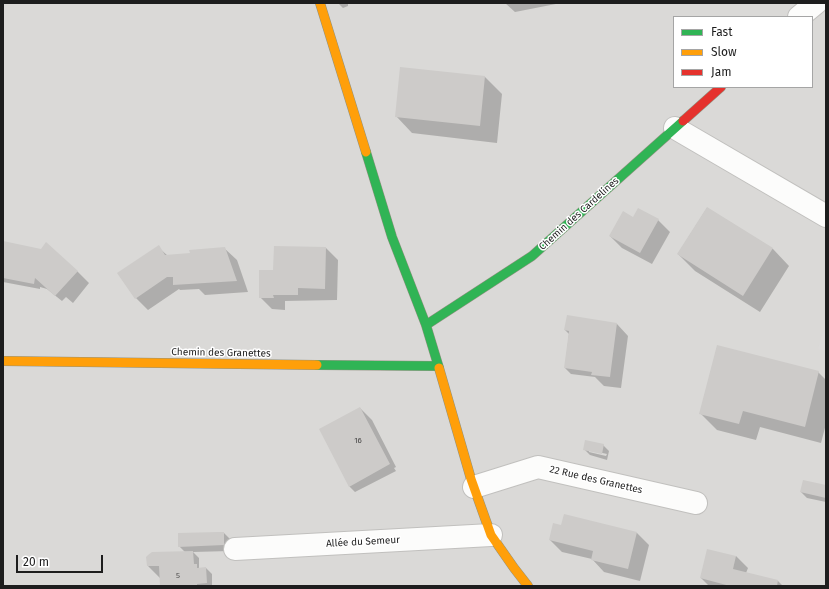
<!DOCTYPE html>
<meta charset="utf-8">
<style>
body{margin:0}
#map{position:relative;width:829px;height:589px;overflow:hidden;background:#ebe9e6;font-family:"Fira Sans",sans-serif}
canvas{display:block}
.frame{position:absolute;inset:0;border:4px solid #1d1d1d;pointer-events:none}
.legend{position:absolute;left:673px;top:16px;width:140px;height:72px;box-sizing:border-box;background:#fff;border:1px solid #a5a5a5;margin:0;padding:5px 7px;list-style:none;font-size:12px;color:#1d1d1d}
.legend li{display:flex;align-items:center;gap:8px;height:20px}
.legend b{width:20px;border:1px solid #a5a5a5}
.scale{position:absolute;left:16px;top:555px;width:87px;height:18px;box-sizing:border-box;border:2px solid #1d1d1d;border-top:0;padding-left:5px;font-size:12px;line-height:14px;white-space:nowrap;color:#1d1d1d;-webkit-text-stroke:3px #fff;paint-order:stroke}
</style>
<div id="map">
<canvas width="829" height="589"></canvas>
<div class="frame"></div>
<ul class="legend">
<li><b style="height:5px;background:#30b455"></b>Fast</li>
<li><b style="height:5px;background:#ff9f0a"></b>Slow</li>
<li><b style="height:5px;background:#e5322d"></b>Jam</li>
</ul>
<div class="scale">20 m</div>
</div>
<script>
const c = document.querySelector('canvas').getContext('2d');
c.lineJoin = 'round';
function fillPath(path, color) { c.fillStyle = color; c.fill(path, 'evenodd'); }
const poly = rows => new Path2D(rows.map(r => 'M' + r).join(''));
function stroke(path, color, width, dash) { c.strokeStyle = color; c.lineWidth = width; c.lineCap = dash ? 'butt' : 'round'; c.setLineDash(dash || []); c.stroke(path); }
function write(font, color, halo, rows, align = 'center') {
  c.font = font + ' "Fira Sans",sans-serif'; c.lineWidth = 3; c.setLineDash([]); c.textBaseline = 'middle'; c.strokeStyle = halo; c.fillStyle = color; for (const [text, x, y, turn = 0] of rows) {
    c.save(); c.translate(x, y); c.rotate((+turn || 0) * Math.PI / 180); c.textAlign = isNaN(turn) ? turn : align; if (halo) c.strokeText(text, 0, 0); c.fillText(text, 0, 0); c.restore();
  }
}
fillPath(poly([
 [3,3,826,3,826,586,3,586],
 [674,17,812,17,812,87,674,87]
]), '#dad9d7');
fillPath(poly([
 [826,322,826,351,818,349]
]), '#dbdad9');
fillPath(poly([
 [338,3,348,3,348,6,343,8],
 [505,3,561,3,515,12],
 [401,68,485,77,502,94,497,143,412,133,396,116],
 [707,208,773,249,789,266,760,312,695,271,678,254],
 [634,218,658,220,670,232,652,264,622,248,610,236],
 [3,242,77,271,89,283,73,303,66,297,62,301,47,289,40,287,40,289,3,282],
 [158,247,168,256,191,254,224,248,237,260,248,292,205,295,199,289,180,290,179,289,148,310,136,298],
 [326,248,338,260,337,300,285,301,285,310,272,309,260,297],
 [617,324,628,336,621,388,604,386,595,377,571,374,565,368,569,334,565,330],
 [818,372,826,380,826,424,821,443,760,427,756,440,717,430,700,413],
 [360,408,372,420,396,467,394,468,396,471,355,492,349,486],
 [603,445,609,451,607,460,590,455,584,449],
 [589,450,607,454,606,456,589,452],
 [826,486,826,502,807,498,801,492],
 [562,526,637,533,649,545,640,581,604,572,592,559,562,552,550,540],
 [224,533,230,539,230,551,193,552,199,558,199,568,200,569,206,568,212,574,212,586,161,586,160,578,148,566,185,552,179,546],
 [736,556,748,568,746,573,778,581,783,586,709,586,701,578]
]), '#0003');
fillPath(poly([
 [400,67,485,76,480,126,395,117],
 [707,207,773,248,743,296,677,254],
 [638,208,659,219,640,253,609,236,623,211,633,217],
 [3,241,41,249,46,242,78,271,55,296,35,278,34,284,3,278],
 [159,245,165,255,190,253,189,250,225,247,237,281,173,285,173,277,167,277,135,299,117,273],
 [274,246,326,247,325,289,298,288,298,295,273,295,274,298,259,298,259,270,273,270],
 [567,315,617,323,610,377,591,375,592,372,564,368,569,331,564,330],
 [717,345,819,371,805,427,743,411,739,424,699,414],
 [360,407,390,464,349,487,319,429],
 [585,440,604,444,602,454,583,450],
 [803,480,826,485,826,498,800,492],
 [564,514,637,532,628,569,591,560,593,551,549,540,553,523,561,525],
 [219,532,224,532,224,545,178,547,178,533],
 [707,549,736,556,733,569,778,580,777,586,730,586,700,578],
 [193,551,194,564,197,564,197,568,206,567,207,583,197,584,197,586,160,586,159,566,147,566,146,557,148,555,152,552]
]), '#cdcbc9');
const street = poly([
 [799,17,816,3],
 [675,128,826,216],
 [474,487,538,467,696,503],
 [235,549,491,535]
]);
const fast = poly([
 [366,152,392,237,426,325,439,368],
 [426,325,532,256,683,121],
 [317,365,438,366]
]);
const slow = poly([
 [320,3,366,152],
 [3,361,317,365],
 [439,368,471,479,491,535,514,568,528,586]
]);
const jam = poly([
 [683,121,721,87]
]);
stroke(street, '#c1c0be', 24);
stroke(fast, '#919280', 10);
stroke(slow, '#919280', 10);
stroke(jam, '#919280', 10);
stroke(street, '#fcfcfb', 22);
stroke(fast, '#30b455', 9);
stroke(slow, '#ff9f0a', 9);
stroke(jam, '#e5322d', 9);
write('8px', '#494848', null, [
 ["16",358,441],
 ["5",178,576]
]);
write('10px', '#1d1d1d', '#fff', [
 ["Chemin des Cardelines",579,214,-42],
 ["Chemin des Granettes",221,353,1],
 ["22 Rue des Granettes",596,480,13],
 ["Allée du Semeur",363,542,-3]
]);
</script>
